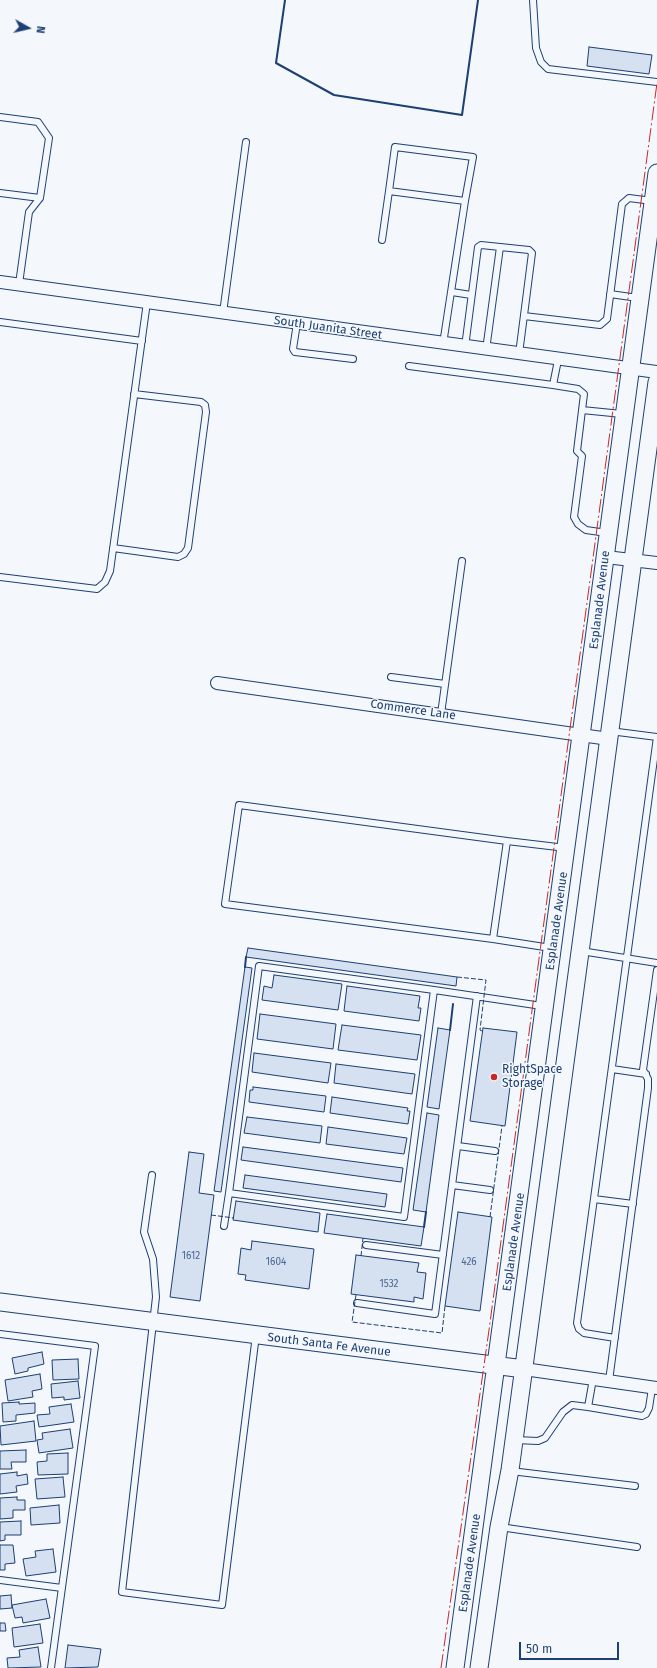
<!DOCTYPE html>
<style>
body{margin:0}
#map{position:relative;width:657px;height:1668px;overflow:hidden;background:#f4f7fb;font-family:"Fira Sans",sans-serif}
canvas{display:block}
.north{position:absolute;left:8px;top:8px;width:40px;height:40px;-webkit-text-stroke:3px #f4f7fb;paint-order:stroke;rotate:98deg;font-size:11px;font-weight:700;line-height:16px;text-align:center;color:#1d3f73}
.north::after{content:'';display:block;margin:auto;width:14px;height:18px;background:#1d3f73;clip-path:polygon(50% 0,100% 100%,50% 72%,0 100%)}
.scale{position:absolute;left:519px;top:1642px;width:100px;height:18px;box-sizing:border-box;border:2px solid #1d3f73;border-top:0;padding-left:5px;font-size:12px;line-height:14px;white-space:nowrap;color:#1d3f73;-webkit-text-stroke:3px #f4f7fb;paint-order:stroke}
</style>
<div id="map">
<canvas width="657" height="1668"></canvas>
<div class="north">N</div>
<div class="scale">50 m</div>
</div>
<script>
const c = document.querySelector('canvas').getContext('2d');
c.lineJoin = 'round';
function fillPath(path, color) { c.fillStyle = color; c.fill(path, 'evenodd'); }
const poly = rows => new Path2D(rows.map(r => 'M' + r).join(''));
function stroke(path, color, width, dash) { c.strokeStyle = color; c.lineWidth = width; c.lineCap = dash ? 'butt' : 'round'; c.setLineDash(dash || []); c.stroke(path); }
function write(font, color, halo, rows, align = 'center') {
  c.font = font + ' "Fira Sans",sans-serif'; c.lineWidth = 3; c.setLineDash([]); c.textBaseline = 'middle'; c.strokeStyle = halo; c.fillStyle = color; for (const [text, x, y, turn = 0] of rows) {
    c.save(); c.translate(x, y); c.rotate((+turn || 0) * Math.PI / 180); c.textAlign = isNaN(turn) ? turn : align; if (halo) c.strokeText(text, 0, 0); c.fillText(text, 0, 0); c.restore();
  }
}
const building = poly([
 [589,47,652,55,649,74,587,66,589,47],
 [248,948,457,977,456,986,246,957,248,948],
 [245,967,252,968,221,1192,214,1191,245,967],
 [274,975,342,984,338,1010,262,1000,264,986,272,988,274,975],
 [347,986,420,996,418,1008,421,1008,419,1021,344,1011,347,986],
 [260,1014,336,1024,333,1049,257,1039,260,1014],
 [342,1025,421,1035,417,1060,338,1050,342,1025],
 [438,1028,450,1030,439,1109,427,1107,438,1028],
 [483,1028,517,1032,505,1126,470,1121,483,1028],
 [254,1053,331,1063,328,1083,252,1072,254,1053],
 [336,1064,415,1074,412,1094,334,1083,336,1064],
 [253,1087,326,1096,324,1112,249,1102,250,1090,253,1090,253,1087],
 [332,1097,408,1108,407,1111,410,1111,408,1124,330,1113,332,1097],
 [427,1113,439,1115,426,1212,413,1210,427,1113],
 [247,1117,322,1126,320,1143,244,1133,247,1117],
 [328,1127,407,1138,404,1154,326,1144,328,1127],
 [243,1147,403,1168,401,1182,241,1160,243,1147],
 [189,1152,204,1154,199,1193,214,1195,200,1301,170,1297,189,1152],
 [245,1175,387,1194,385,1207,243,1188,245,1175],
 [236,1201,320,1213,318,1232,233,1220,236,1201],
 [458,1212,492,1217,480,1311,445,1306,458,1212],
 [327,1214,424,1227,421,1246,324,1233,327,1214],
 [252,1241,314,1249,309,1289,245,1280,246,1275,238,1274,241,1248,251,1250,252,1241],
 [356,1255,419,1263,417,1272,426,1273,423,1299,414,1297,414,1302,351,1294,356,1255],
 [42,1352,44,1364,28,1368,28,1371,15,1374,12,1358,42,1352],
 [78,1359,79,1379,53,1380,52,1360,78,1359],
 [40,1374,42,1389,32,1391,33,1397,8,1401,5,1380,40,1374],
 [78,1381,80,1398,64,1400,64,1397,52,1398,51,1384,78,1381],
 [19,1402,19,1404,35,1403,35,1413,16,1415,16,1421,3,1422,2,1403,19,1402],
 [71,1404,74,1422,39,1427,37,1415,50,1414,49,1407,71,1404],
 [34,1421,36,1441,1,1445,0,1426,34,1421],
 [70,1429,73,1448,39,1453,37,1440,43,1439,42,1433,70,1429],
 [26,1450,26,1462,11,1462,12,1469,0,1469,0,1451,26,1450],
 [68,1453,68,1474,38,1475,37,1462,47,1461,47,1454,68,1453],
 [17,1472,17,1476,27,1474,28,1484,16,1486,17,1492,0,1494,0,1474,17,1472],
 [63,1477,65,1497,37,1499,35,1479,63,1477],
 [17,1497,17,1500,25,1500,25,1510,13,1510,13,1518,0,1519,0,1498,17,1497],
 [59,1505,60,1523,31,1525,30,1508,59,1505],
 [21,1521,21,1535,5,1535,5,1540,0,1541,0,1522,21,1521],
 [0,1545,13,1545,15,1563,5,1564,5,1570,0,1570,0,1545],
 [53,1549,56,1572,26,1576,23,1559,36,1557,35,1551,53,1549],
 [11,1595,12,1608,0,1609,0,1596,11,1595],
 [46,1599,50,1618,23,1623,22,1617,15,1618,12,1605,46,1599],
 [0,1623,5,1623,6,1631,0,1631,0,1623],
 [40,1624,43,1643,14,1647,12,1628,40,1624],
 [68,1645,101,1649,98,1667,65,1668,68,1645],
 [38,1647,41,1667,8,1668,7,1658,20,1657,19,1650,38,1647]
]);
fillPath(building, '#d5e0f0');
stroke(building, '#1d3f73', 1);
const lane = poly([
 [533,0,536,48,541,62,548,69,657,82],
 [0,117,38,122,49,138,40,198,29,212,19,284],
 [0,193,40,198],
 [382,240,389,191],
 [452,292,471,295],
 [610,294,638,298],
 [223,313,246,142],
 [524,316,600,325,607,319,622,204,629,198,652,201],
 [0,322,142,341],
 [297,323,293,349,295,352,353,359],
 [443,344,465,201,389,191,395,147,473,157,465,201],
 [465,347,478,247,481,245,529,250,532,253,519,354],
 [486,350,500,247],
 [409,366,553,385,558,360],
 [553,385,578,389,584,394,577,451,582,456,574,517,578,524,586,530,607,533],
 [582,410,622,414],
 [113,548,178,557,184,554,188,548,206,412,205,405,201,402,134,394],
 [0,577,97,589,105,582,110,571,147,302],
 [391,677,445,684],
 [441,714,462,561],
 [610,731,657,737],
 [493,939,225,904,239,805,507,841],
 [551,948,493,939,507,841,566,848],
 [581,951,657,963],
 [434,990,404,1217,229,1193,259,966,434,990,542,1006],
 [612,1069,646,1074],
 [458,1146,495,1151],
 [152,1175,144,1232,153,1259,156,1297,122,1592,222,1605,256,1335],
 [452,1185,490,1190],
 [594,1199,633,1204],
 [224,1226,229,1193],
 [366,1245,443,1255],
 [357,1303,435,1314,477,996],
 [0,1334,95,1346,51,1668],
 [615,1338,584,1333,579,1329,577,1323,657,737],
 [609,1381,648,1088,648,1079,643,1070,657,970],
 [588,1407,642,1416,646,1414,649,1408,652,1388],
 [515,1440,538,1441,545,1438,563,1412,572,1405,588,1407,593,1379],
 [511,1471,635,1486],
 [500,1527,637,1547],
 [0,1580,62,1588]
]);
const street = poly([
 [0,282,657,372],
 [606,557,657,563],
 [217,683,609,739],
 [524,1369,657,1388]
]);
const secondary = poly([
 [0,1302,524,1369],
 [455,1668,657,173],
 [479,1668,499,1527,510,1470,657,382]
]);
stroke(lane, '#1d3f73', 8);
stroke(street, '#1d3f73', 14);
stroke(secondary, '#1d3f73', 19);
stroke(lane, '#f4f7fb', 6);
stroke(street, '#f4f7fb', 12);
stroke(secondary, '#f4f7fb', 17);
stroke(poly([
 [457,977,486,980,480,1030,482,1031],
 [211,1215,234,1218],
 [490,1217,502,1126],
 [361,1256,363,1238],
 [356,1295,352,1322,442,1333,445,1306]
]), '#1d3f73', 1, [5, 2]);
stroke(poly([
 [285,0,276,63,334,95,462,115,478,0],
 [245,967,246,957],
 [450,1030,453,1004],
 [424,1227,426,1212]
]), '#1d3f73', 2);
stroke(poly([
 [441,1668,489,1330,657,83]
]), '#c62828', 1, [14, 3, 2, 3]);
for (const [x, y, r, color] of [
 [494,1077,4,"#c62828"]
]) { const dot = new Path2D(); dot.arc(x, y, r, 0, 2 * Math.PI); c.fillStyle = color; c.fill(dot); stroke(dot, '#f4f7fb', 1.5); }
write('10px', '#4b6792', null, [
 ["1612",191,1256],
 ["1604",276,1262],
 ["426",469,1262],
 ["1532",389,1284]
]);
write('12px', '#1d3f73', '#f4f7fb', [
 ["South Juanita Street",328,328,8],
 ["Esplanade Avenue",600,600,-83],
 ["Commerce Lane",413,710,8],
 ["Esplanade Avenue",557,921,-82],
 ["Esplanade Avenue",514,1242,-82],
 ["South Santa Fe Avenue",329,1345,7],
 ["Esplanade Avenue",470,1563,-82]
]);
write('12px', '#1d3f73', '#f4f7fb', [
 ["RightSpace",502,1070],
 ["Storage",502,1084]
], 'left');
</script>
